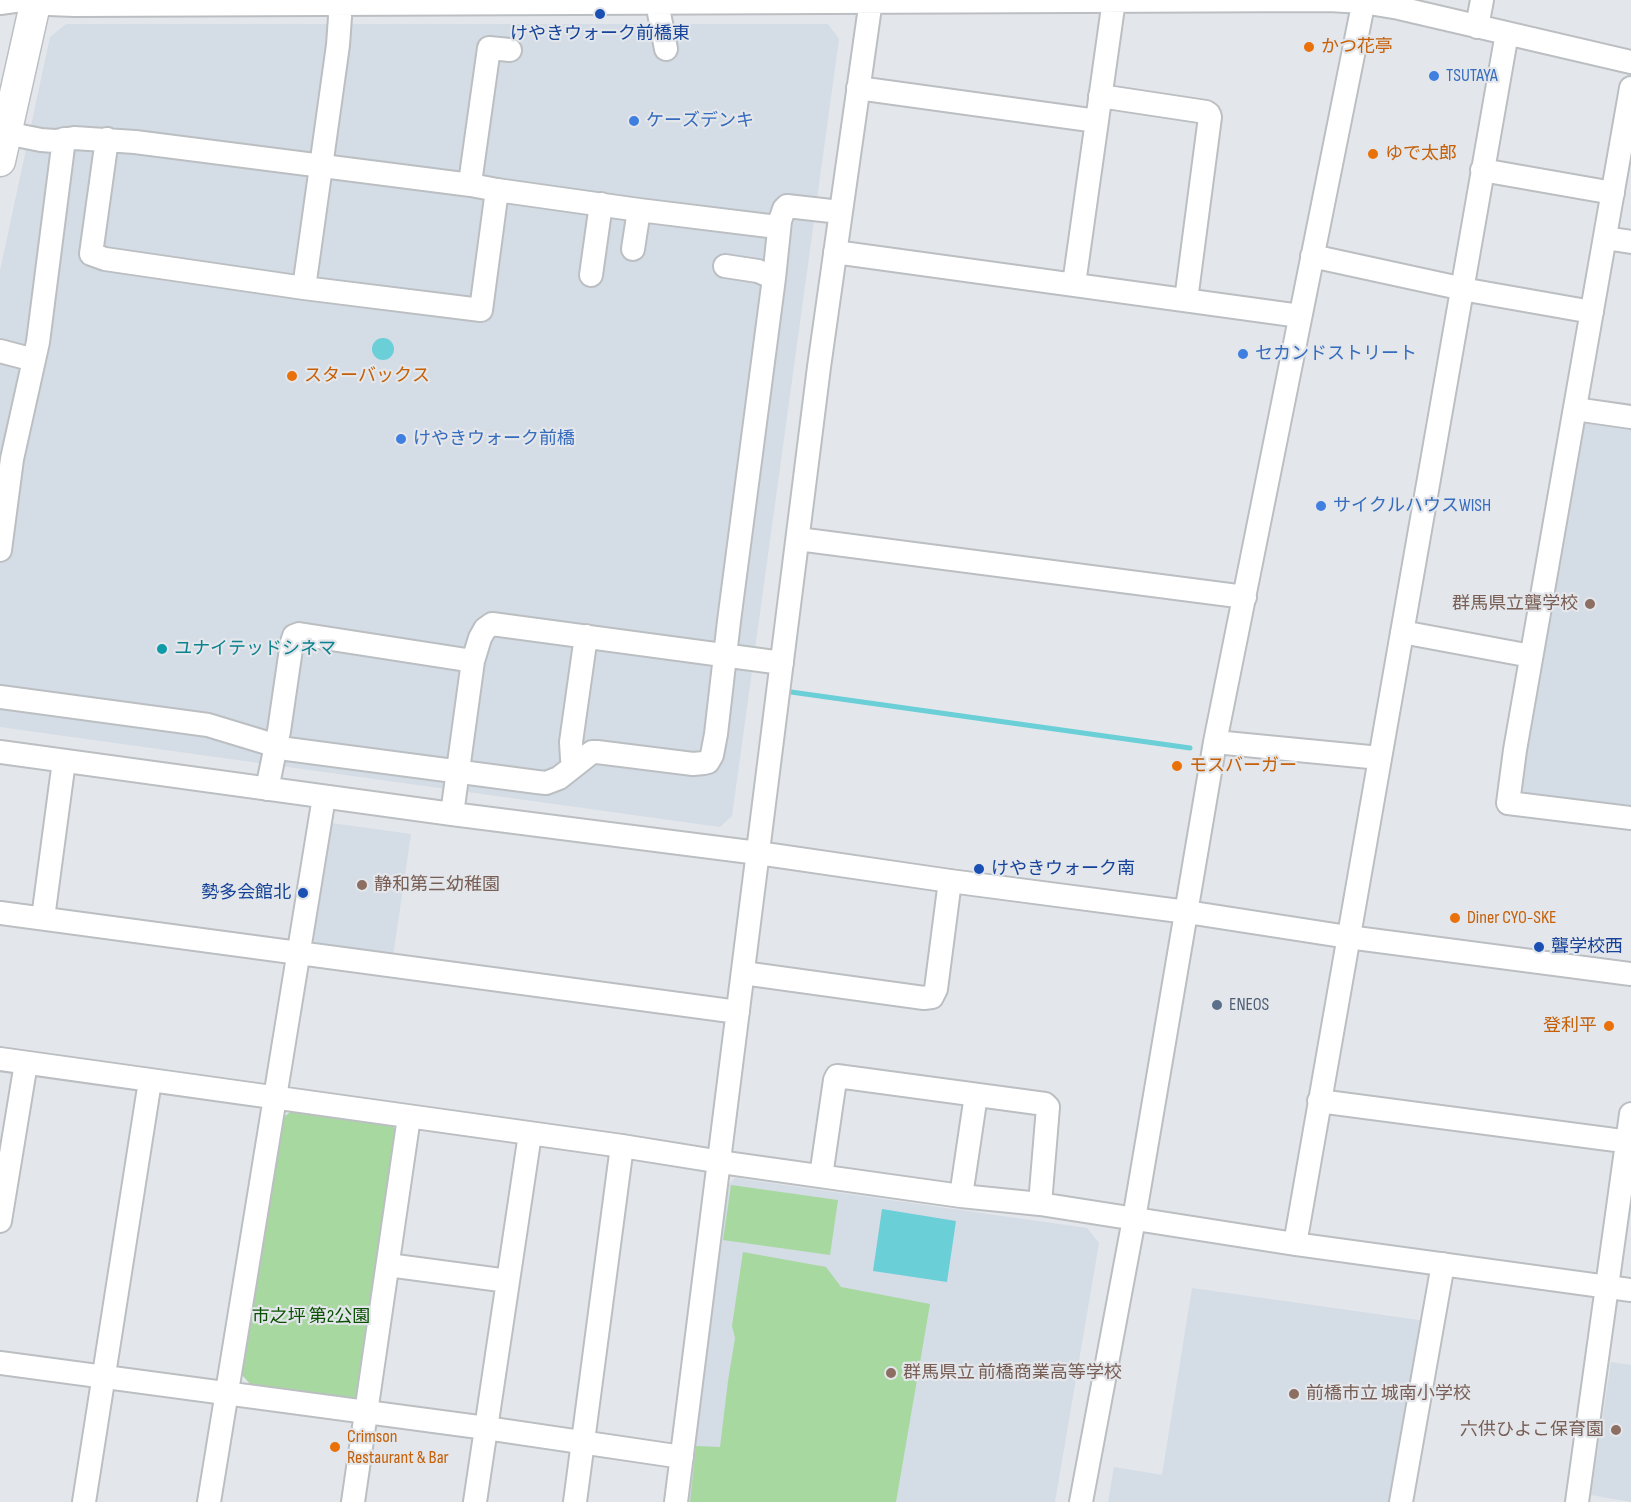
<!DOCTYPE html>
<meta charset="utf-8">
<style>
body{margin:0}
canvas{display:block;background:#e3e6ea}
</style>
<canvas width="1631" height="1502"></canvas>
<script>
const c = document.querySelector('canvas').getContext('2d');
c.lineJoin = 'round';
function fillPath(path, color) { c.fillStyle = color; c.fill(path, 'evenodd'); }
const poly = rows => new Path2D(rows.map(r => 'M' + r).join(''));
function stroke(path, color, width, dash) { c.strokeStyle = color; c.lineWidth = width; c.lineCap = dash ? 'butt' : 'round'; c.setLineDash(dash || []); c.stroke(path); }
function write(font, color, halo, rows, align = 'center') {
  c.font = font + ' "Sofia Sans Condensed","Noto Sans JP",sans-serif'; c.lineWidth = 4.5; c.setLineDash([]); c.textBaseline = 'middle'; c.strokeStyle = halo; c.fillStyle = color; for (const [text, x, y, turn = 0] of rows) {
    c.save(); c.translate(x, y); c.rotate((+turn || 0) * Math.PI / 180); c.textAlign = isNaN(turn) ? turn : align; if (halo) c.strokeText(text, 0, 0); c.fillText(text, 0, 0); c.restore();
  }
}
fillPath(poly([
 [66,24,828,24,839,39,732,816,720,827,0,727,0,271,50,37],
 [1589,420,1631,426,1631,811,1523,796,1516,782,1580,426],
 [331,823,411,834,393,956,317,946,312,937],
 [735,1178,1087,1228,1099,1243,1055,1502,687,1502,729,1184],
 [1192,1288,1426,1321,1394,1502,1108,1502,1114,1467,1162,1475],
 [1611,1362,1631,1365,1631,1502,1591,1495]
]), '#d4dce6');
fillPath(poly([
 [292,1111,392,1125,398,1133,360,1393,355,1398,251,1385,242,1375,282,1118],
 [731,1185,838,1200,830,1255,723,1240],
 [743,1252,826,1267,841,1287,930,1304,896,1502,690,1502,696,1446,720,1447,728,1381,735,1338,732,1326]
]), '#a7d8a0');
fillPath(poly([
 '372 349a11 11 0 1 1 22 0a11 11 0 1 1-22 0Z',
 [882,1209,956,1221,947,1282,873,1271]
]), '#6bcfd8');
stroke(poly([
 [791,692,1190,748]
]), '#6bcfd8', 5);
const minor = poly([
 [0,3,22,0,49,4,74,5,1329,0,1363,2,1399,8,1631,62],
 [660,4,659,13,666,49],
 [1477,27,1482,0],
 [510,50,489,48,470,183,471,185,497,190,639,210,769,226,773,226,780,221,784,209,787,206,840,212],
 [858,88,1097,121],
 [1631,88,1515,750,1508,803,1631,818],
 [1100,96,1206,112,1209,114,1210,117,1186,300],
 [6,133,41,140,55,141,74,138,135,142,471,185],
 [107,139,91,254,105,259,304,288,481,310,497,190],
 [1482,170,1613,193],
 [1605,238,1631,242],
 [633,249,639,210],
 [835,252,1300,316],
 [1312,256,1473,291,1592,312],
 [725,266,758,271,774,278],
 [591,275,601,204],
 [1074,284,1114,0],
 [304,288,338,45,340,17,339,5],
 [0,351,34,360],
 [1575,409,1631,417],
 [798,539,1245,597],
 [0,550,12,459,38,342,64,139],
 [1402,632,1531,656],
 [0,697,208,725,287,749,537,782,546,783,559,778,587,756,592,752,597,752,693,764,704,763,708,762,712,755,716,734,729,621,774,278,780,221],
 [1215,742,1380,758],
 [0,752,452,814,758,853,950,881,1187,912,1348,937,1631,974],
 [574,766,572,759,571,742,586,636],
 [267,789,279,731,292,642,294,636,299,634,473,661],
 [452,814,473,661,480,638,485,629,492,624,782,663],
 [0,913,738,1012],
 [43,918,64,761],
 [743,973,924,998,932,997,936,989,950,881],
 [0,1059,622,1146,734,1164,961,1196,1040,1204,1295,1244,1631,1290],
 [1319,1101,1631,1142],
 [821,1176,835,1080,837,1076,1045,1104,1048,1107,1040,1204],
 [961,1196,976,1095],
 [0,1221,26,1063],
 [1295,1244,1507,33],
 [388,1265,508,1281],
 [0,1363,486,1428,682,1457],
 [84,1502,150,1081],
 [209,1502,324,797],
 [353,1502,409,1117],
 [475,1502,530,1134],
 [575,1502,622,1146],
 [676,1502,819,367,871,0],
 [1081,1502,1134,1219,1215,742,1364,0],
 [1401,1502,1443,1264],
 [1577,1502,1631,1114]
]);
const major = poly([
 [0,161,36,0]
]);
stroke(minor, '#bbbfc2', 26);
stroke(major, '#bbbfc2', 33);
stroke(minor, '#fff', 22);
stroke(major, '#fff', 30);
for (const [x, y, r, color] of [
 [600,14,6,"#1a4fb4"],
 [1309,47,6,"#e8710a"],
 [1434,76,6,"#3f7fe0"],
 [634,121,6,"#3f7fe0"],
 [1373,154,6,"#e8710a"],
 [1243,354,6,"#3f7fe0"],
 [292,376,6,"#e8710a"],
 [401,439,6,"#3f7fe0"],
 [1321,506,6,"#3f7fe0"],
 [1590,604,6,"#8d6e63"],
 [162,649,6,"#0f9aa8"],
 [1177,766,6,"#e8710a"],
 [979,869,6,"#1a4fb4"],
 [362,885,6,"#8d6e63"],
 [303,893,6,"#1a4fb4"],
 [1455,918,6,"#e8710a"],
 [1539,947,6,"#1a4fb4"],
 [1217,1005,6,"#5c6f8a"],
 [1609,1026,6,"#e8710a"],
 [891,1373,6,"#8d6e63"],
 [1294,1394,6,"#8d6e63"],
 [1616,1430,6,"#8d6e63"],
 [335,1447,6,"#e8710a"]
]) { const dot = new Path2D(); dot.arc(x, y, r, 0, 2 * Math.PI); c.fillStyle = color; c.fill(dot); stroke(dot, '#e3e6ea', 2); }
write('18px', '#164399', '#e3e6ea', [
 ["けやきウォーク前橋東",600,34,"center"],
 ["けやきウォーク南",991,869],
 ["勢多会館北",291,893,"right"],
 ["聾学校西",1551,947]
], 'left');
write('18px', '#c56008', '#e3e6ea', [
 ["かつ花亭",1321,47],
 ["ゆで太郎",1385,154],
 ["スターバックス",304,376],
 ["モスバーガー",1189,766],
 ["Diner CYO-SKE",1467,918],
 ["登利平",1597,1026,"right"],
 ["Crimson",347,1437],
 ["Restaurant & Bar",347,1458]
], 'left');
write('18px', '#366cbe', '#e3e6ea', [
 ["TSUTAYA",1446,76],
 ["ケーズデンキ",646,121],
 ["セカンドストリート",1255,354],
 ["けやきウォーク前橋",413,439],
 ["サイクルハウスWISH",1333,506]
], 'left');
write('18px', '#785e54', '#e3e6ea', [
 ["群馬県立聾学校",1578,604,"right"],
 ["静和第三幼稚園",374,885],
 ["群馬県立 前橋商業高等学校",903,1373],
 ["前橋市立 城南小学校",1306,1394],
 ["六供ひよこ保育園",1604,1430,"right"]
], 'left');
write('18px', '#0d838f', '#e3e6ea', [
 ["ユナイテッドシネマ",174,649]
], 'left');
write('18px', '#4e5e75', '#e3e6ea', [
 ["ENEOS",1229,1005]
], 'left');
write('18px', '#0a5102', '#e3e6ea', [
 ["市之坪 第2公園",311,1317]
]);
</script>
